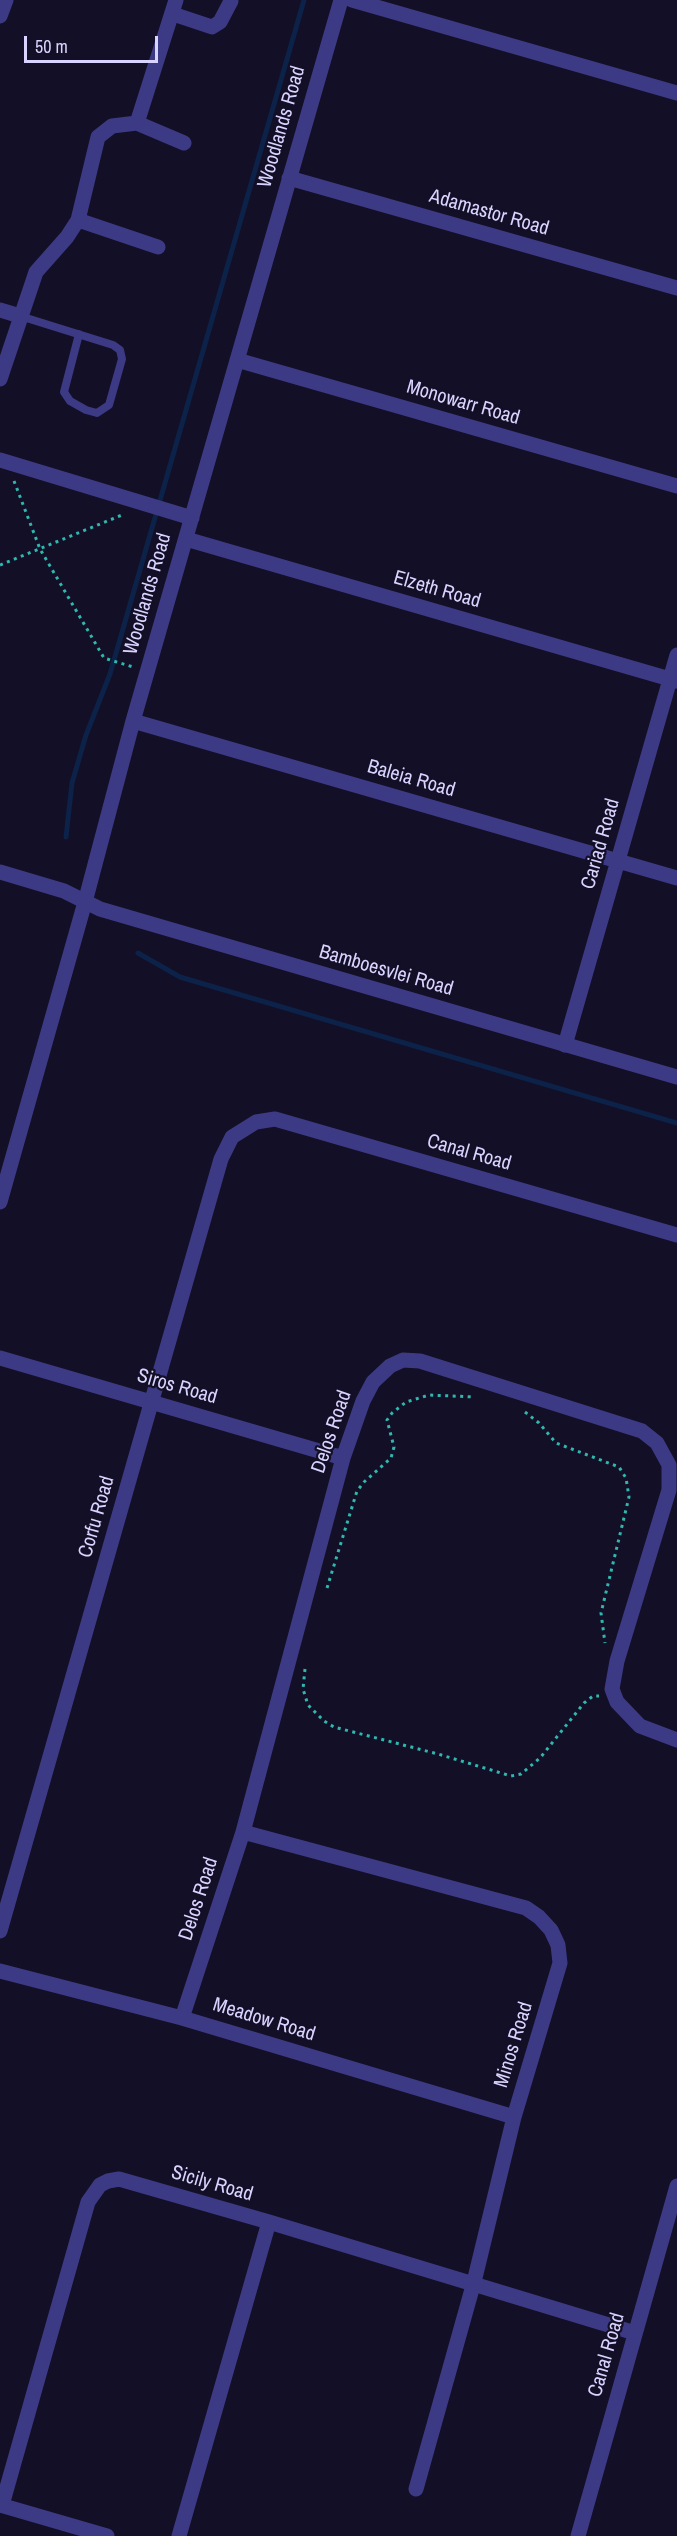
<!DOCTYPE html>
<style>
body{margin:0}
#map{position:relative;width:677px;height:2536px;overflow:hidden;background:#130f26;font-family:"Archivo Narrow",sans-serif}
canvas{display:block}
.scale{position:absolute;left:24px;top:36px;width:134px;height:27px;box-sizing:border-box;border:3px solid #d9d4ff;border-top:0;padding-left:8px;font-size:18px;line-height:21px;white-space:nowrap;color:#d9d4ff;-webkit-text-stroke:4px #130f26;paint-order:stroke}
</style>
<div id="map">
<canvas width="677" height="2536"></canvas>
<div class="scale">50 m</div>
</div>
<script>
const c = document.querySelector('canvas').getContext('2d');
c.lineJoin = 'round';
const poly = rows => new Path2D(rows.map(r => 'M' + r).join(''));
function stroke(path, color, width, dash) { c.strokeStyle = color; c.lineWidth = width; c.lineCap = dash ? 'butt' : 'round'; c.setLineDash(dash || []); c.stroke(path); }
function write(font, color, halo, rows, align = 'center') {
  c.font = font + ' "Archivo Narrow",sans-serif'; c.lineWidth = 4.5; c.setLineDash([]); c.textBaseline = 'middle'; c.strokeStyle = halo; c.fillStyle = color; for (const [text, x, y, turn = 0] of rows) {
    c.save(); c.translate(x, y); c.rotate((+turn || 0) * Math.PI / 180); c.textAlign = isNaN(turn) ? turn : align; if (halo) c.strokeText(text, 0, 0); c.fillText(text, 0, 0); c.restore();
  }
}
stroke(poly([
 [66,837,72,783,86,735,110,674,304,0],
 [138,953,180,977,677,1123]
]), '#0c2248', 5);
stroke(poly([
 [14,481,40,549,104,658,133,667],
 [0,565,122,515],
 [525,1412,539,1423,556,1443,619,1467,626,1478,629,1497,601,1613,605,1643],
 [327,1588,357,1491,364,1482,391,1458,394,1447,387,1420,392,1413,406,1402,429,1395,475,1397],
 [305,1669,303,1689,308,1705,324,1721,334,1727,438,1754,511,1776,521,1774,540,1758,584,1703,593,1696,599,1696]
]), '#2fb8b0', 3, [3, 4.5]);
stroke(poly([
 [20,316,113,345,120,350,122,359,109,405,97,413,86,410,70,401,64,392,79,334]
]), '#3d3a85', 8);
stroke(poly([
 [352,0,677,93],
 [173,14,212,27,220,22,231,1],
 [0,16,6,0],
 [137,123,184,143],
 [289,178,677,288],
 [78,220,158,247],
 [0,310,20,316],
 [237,360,677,486],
 [0,379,36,272,67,237,78,220,98,137,112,126,137,123,176,0],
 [0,460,192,518],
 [186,539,677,681],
 [133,721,677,878],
 [565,1045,677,655],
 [0,1202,85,902,133,721,341,0],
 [0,1358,343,1458],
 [243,1832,526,1908,539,1917,551,1930,558,1945,560,1963,514,2117,474,2282,416,2489],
 [0,1931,221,1159,232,1137,256,1122,275,1119,677,1235],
 [0,1971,182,2018,514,2117],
 [182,2018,243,1832,343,1458,363,1401,373,1382,390,1366,403,1360,420,1361,642,1431,657,1443,669,1465,669,1490,617,1661,612,1689,617,1702,640,1726,677,1740],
 [2,2505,88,2202,100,2185,108,2181,119,2179,269,2222,635,2333],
 [179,2536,269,2222],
 [578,2536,677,2186]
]), '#3d3a85', 15);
stroke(poly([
 [0,872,64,891,100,909,677,1077],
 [0,2505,107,2536]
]), '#3d3a85', 15);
write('20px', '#d9d4ff', '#130f26', [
 ["Woodlands Road",282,127,-74],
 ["Adamastor Road",489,213,16],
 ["Monowarr Road",463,403,16],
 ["Elzeth Road",437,590,16],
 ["Woodlands Road",148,594,-74],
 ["Baleia Road",411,779,16],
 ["Cariad Road",601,844,-74],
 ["Bamboesvlei Road",386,971,16],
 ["Canal Road",469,1153,16],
 ["Siros Road",177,1387,16],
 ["Delos Road",332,1432,-71],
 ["Corfu Road",97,1517,-74],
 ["Delos Road",199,1899,-72],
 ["Meadow Road",264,2020,17],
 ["Minos Road",514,2045,-73],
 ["Sicily Road",212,2184,16],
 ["Canal Road",607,2355,-74]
]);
</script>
